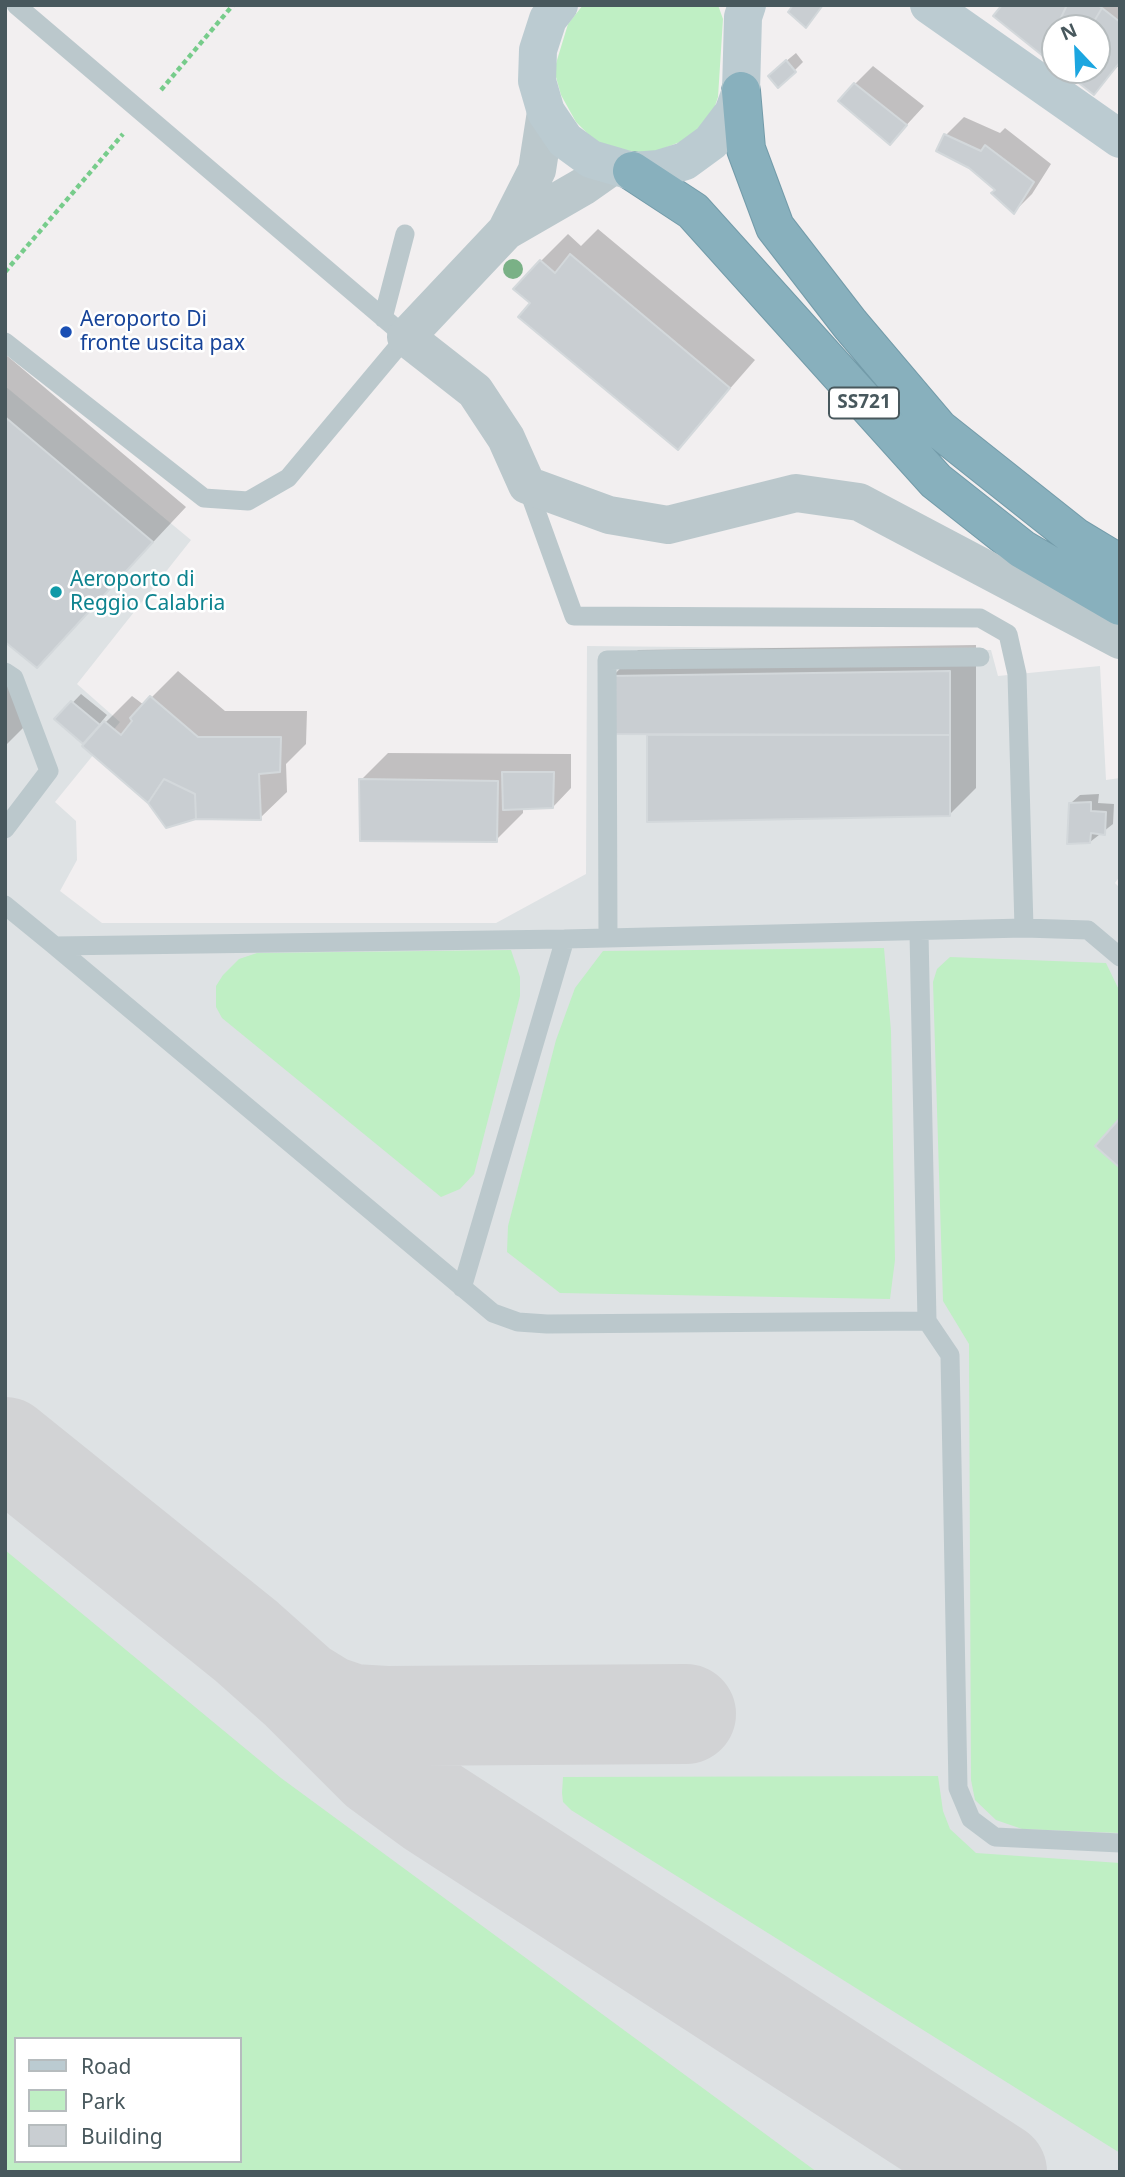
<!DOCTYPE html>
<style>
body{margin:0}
#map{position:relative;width:1125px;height:2177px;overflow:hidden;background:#f2eff0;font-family:"Noto Sans",sans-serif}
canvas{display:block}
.frame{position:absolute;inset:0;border:7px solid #48585d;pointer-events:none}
.legend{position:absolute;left:14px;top:2037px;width:228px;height:126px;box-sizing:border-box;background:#fff;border:2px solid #b6bcbe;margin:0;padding:9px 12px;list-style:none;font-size:21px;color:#48585d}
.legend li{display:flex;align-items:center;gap:14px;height:35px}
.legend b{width:35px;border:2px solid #b6bcbe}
.north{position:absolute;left:1041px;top:14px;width:70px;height:70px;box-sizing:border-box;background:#fff;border:2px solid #b6bcbe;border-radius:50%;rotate:337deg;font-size:19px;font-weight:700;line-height:28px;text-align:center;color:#48585d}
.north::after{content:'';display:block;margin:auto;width:24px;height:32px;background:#1ca6e0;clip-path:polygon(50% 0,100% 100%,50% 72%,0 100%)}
</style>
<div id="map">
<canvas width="1125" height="2177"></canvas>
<div class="frame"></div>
<ul class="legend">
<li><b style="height:9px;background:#bbcbd1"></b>Road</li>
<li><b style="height:19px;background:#bfefc4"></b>Park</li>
<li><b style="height:19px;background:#c9ced2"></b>Building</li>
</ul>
<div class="north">N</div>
</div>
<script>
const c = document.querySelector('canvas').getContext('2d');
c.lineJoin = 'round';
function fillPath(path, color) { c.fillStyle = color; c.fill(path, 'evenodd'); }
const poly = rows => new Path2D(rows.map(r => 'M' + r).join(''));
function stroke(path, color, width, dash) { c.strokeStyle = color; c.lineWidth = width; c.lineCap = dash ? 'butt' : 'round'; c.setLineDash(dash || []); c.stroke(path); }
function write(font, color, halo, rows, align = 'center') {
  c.font = font + ' "Noto Sans",sans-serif'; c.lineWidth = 5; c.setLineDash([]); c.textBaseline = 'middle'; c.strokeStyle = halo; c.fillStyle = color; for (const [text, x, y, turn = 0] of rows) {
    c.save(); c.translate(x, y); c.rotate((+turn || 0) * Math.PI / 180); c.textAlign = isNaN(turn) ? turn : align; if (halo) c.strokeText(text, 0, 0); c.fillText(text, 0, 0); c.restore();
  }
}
fillPath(poly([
 [5,386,191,540,77,684,120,722,55,802,76,821,77,860,60,891,102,923,496,923,586,874,587,646,991,650,998,676,1100,666,1106,780,1120,778,1120,876,1115,883,1120,888,1120,2172,5,2172],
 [16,2039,240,2039,240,2161,16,2161]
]), '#dee2e4');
fillPath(poly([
 [583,5,718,5,723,19,718,97,712,115,688,139,646,155,597,143,576,122,561,95,554,70,568,24],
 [884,948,891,1031,895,1260,890,1299,560,1293,507,1252,508,1226,556,1040,575,988,603,951],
 [511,950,520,977,520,996,474,1174,460,1189,441,1197,222,1018,216,1007,216,986,223,975,239,959,257,953],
 [950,957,1106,963,1120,992,1120,1118,1095,1146,1120,1168,1120,1833,1022,1829,996,1820,975,1800,971,1780,969,1344,943,1301,933,982,937,969],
 [5,1550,281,1778,817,2172,5,2172],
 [16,2039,240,2039,240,2161,16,2161],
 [938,1776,943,1811,950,1829,976,1853,1120,1863,1120,2153,571,1810,563,1802,562,1793,563,1777]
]), '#bfefc4');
fillPath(poly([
 [1004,5,1120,5,1120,64,1093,93,1064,70,1097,70,1097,28,1055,28,1055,63,996,16],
 [796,53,803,62,795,70,779,67],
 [873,66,924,106,890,143,855,84],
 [964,117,1000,133,1005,128,1051,164,1032,194,1014,212,997,190,970,166,938,150,946,135],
 [598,229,755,360,678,448,532,303,541,261,568,234,581,246],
 [5,354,186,507,37,666,5,640],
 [976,645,976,788,949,815,649,820,649,734,612,677,638,650],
 [5,670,26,725,5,746],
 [178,671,225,711,307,711,306,744,286,764,287,792,260,818,92,733,57,719,81,694,107,715,98,726,100,728,132,696,144,705],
 [388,753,571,754,571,788,553,807,523,807,523,813,496,840,361,780],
 [1099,794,1098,803,1114,804,1113,824,1090,842,1071,803,1080,795]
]), '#0003');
stroke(poly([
 [5,1447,246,1641,300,1689,326,1705,352,1714,386,1716,686,1714],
 [300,1689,379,1768,431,1806,997,2172]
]), '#d2d3d5', 100);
const building = poly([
 [823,5,806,28,788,12,793,5,823,5],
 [1002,5,1067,5,1043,56,993,16,1002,5],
 [1067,5,1098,5,1102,8,1090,28,1056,28,1067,5],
 [1102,8,1120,22,1120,62,1094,95,1070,76,1075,70,1097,70,1097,44,1101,40,1097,37,1097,28,1090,28,1102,8],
 [1055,31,1055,65,1043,56,1055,31],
 [786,60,796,72,778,88,768,76,786,60],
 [854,83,907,125,890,145,838,101,854,83],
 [944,134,981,151,985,145,1034,182,1014,214,991,193,995,190,969,168,936,151,944,134],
 [570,254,730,388,678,450,518,317,530,303,513,289,540,260,555,273,570,254],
 [5,417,153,542,37,668,5,642,5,417],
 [950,671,950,735,613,734,610,676,950,671],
 [150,696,198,737,281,737,280,772,259,774,261,820,196,819,195,794,164,779,148,803,82,746,104,721,121,735,132,721,130,718,150,696],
 [71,701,100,725,83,744,54,719,71,701],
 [647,735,950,735,950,816,647,822,647,735],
 [502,772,554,772,553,808,503,810,502,772],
 [164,779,195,794,196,819,166,828,148,803,164,779],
 [359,779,498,781,497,842,360,841,359,779],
 [1091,802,1091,811,1106,812,1105,835,1091,833,1090,843,1067,844,1069,803,1091,802],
 [1120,1118,1120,1168,1095,1146,1120,1118]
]);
fillPath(building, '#c9ced2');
stroke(building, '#d3d8db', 2);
const highway = poly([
 [741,91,746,149,775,227,850,324,939,429,1075,537,1120,564],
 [632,171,693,211,936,481,1022,549,1120,606]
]);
stroke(highway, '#739ba9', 40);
stroke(poly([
 [161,90,233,5],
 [5,272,123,134]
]), '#77cc8b', 4.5, [5, 3.5]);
stroke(poly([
 [383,318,405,234],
 [5,342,204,498,248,501,288,478,406,337,16,5],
 [527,486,574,616,980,618,1008,634,1017,674,1024,928,1088,930,1120,957],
 [5,672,14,678,49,771,5,829],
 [5,905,55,946],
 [919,933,927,1321],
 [608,938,607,660,980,657],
 [565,939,55,946,493,1313,518,1322,547,1324,927,1321,950,1355,958,1788,971,1819,995,1837,1120,1843],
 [462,1288,565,939,1024,928]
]), '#bbc8cc', 19);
stroke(poly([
 [546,112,537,170,506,231,406,337,475,391,506,438,527,485,609,515,668,525,796,493,859,502,1120,640],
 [506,231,584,186,611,167]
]), '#bbc8cc', 38);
stroke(poly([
 [559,5,548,19,538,50,537,81,546,112,565,140,591,159,632,171,659,169,685,161,711,142,733,113,741,91,743,17,747,5],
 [929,5,1120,139]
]), '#bbcbd1', 38);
stroke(highway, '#88b0bd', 38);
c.fillStyle = '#7ab186';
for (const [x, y] of [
 [513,269]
]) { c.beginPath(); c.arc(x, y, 10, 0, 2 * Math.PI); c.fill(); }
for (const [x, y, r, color] of [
 [66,332,7,"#1a4fb4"],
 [56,592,7,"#0f9aa8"]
]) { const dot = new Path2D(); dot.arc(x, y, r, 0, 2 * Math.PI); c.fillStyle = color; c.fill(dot); stroke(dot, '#fff', 2.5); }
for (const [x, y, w] of [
 [864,403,70]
]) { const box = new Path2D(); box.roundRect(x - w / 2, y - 15.5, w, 31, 5); c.fillStyle = '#fff'; c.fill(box); stroke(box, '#48585d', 2); }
write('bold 19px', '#48585d', null, [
 ["SS721",864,403]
]);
write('21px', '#164399', '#fff', [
 ["Aeroporto Di",80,320],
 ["fronte uscita pax",80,344]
], 'left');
write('21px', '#0d838f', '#fff', [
 ["Aeroporto di",70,580],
 ["Reggio Calabria",70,604]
], 'left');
</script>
